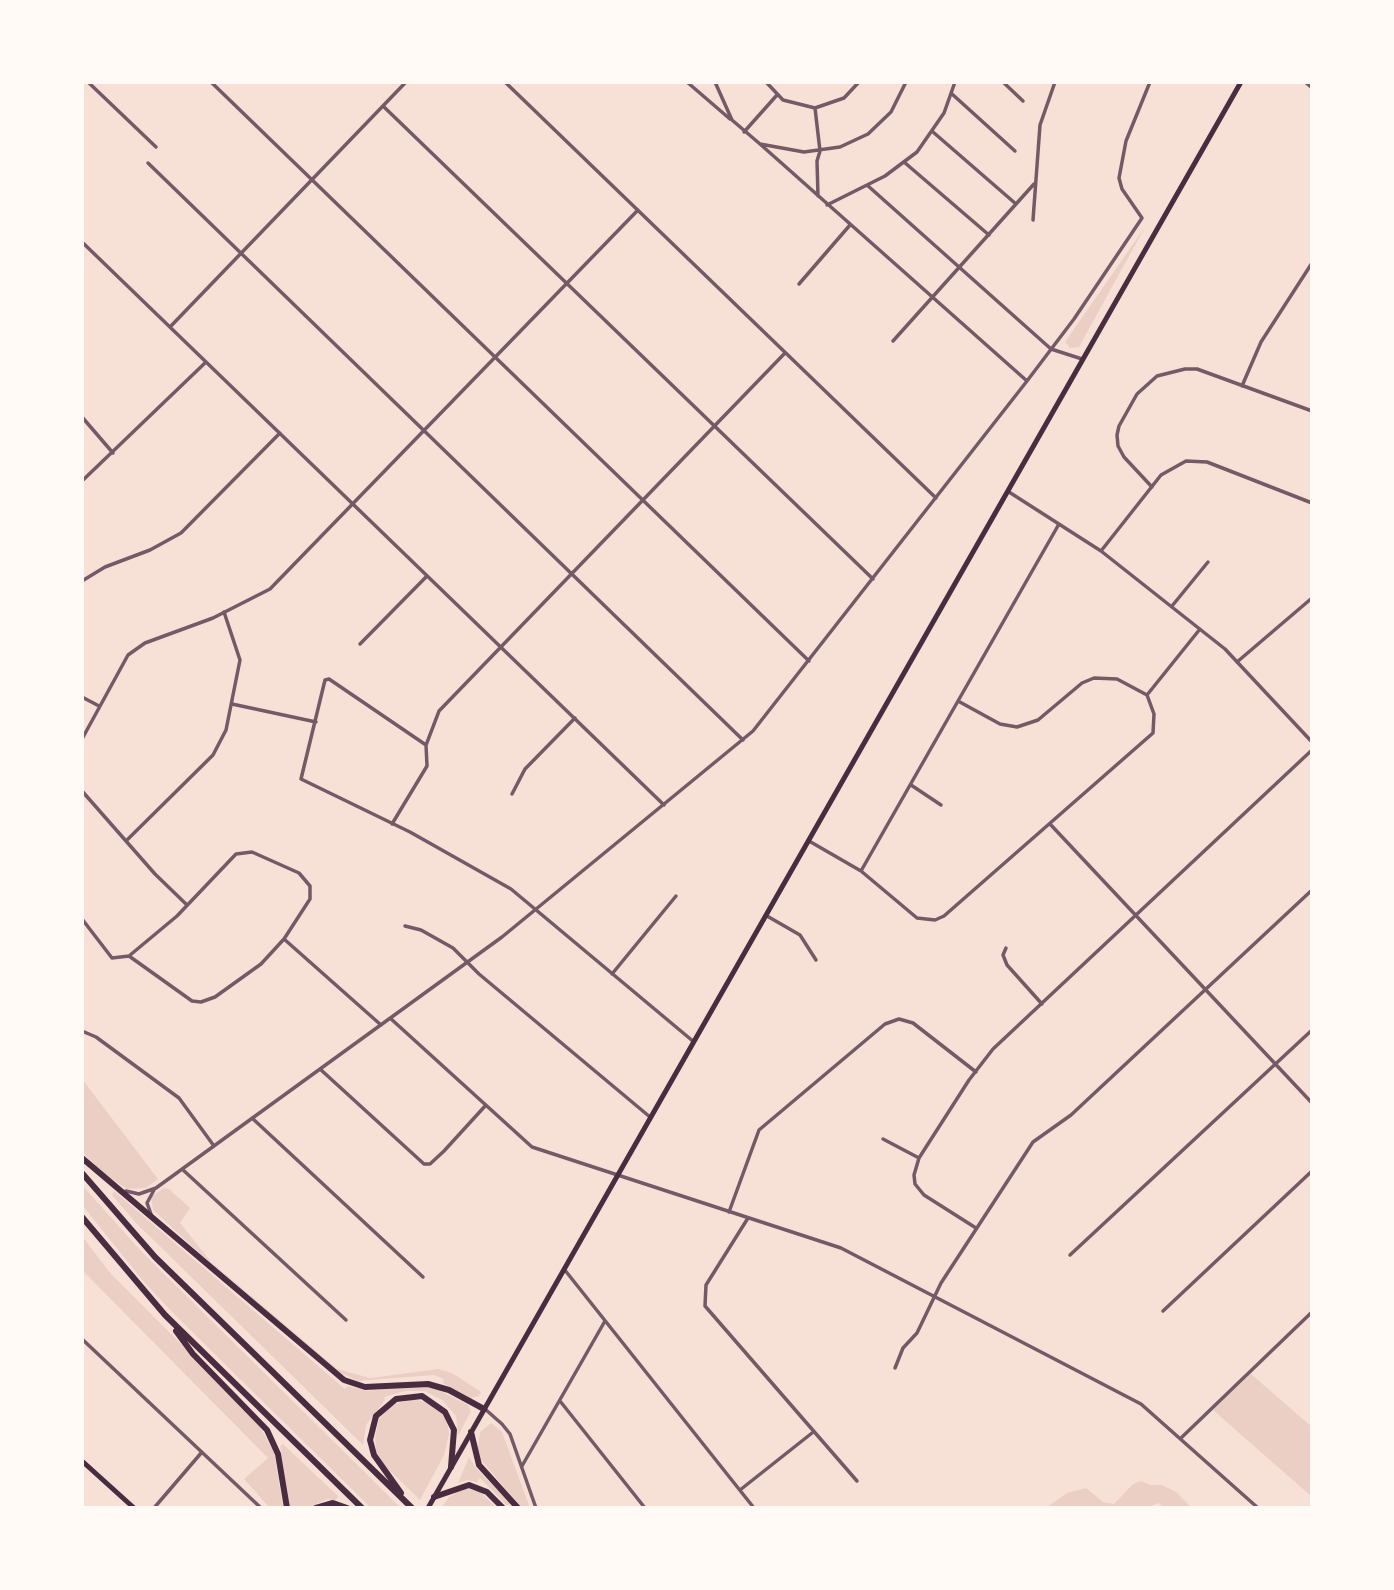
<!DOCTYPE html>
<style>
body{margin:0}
#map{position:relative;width:1394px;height:1590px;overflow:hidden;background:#f7e1d7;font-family:"Work Sans",sans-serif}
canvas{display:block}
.frame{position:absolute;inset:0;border:84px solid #fffaf5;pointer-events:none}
</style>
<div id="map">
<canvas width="1394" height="1590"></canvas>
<div class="frame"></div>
</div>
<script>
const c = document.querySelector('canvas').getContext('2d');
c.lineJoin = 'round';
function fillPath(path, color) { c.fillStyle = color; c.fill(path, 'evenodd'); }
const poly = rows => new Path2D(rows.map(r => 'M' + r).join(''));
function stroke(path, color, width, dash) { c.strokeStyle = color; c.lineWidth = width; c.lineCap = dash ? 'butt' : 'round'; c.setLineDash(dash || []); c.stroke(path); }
fillPath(poly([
 [1145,227,1079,347,1070,348,1065,342],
 [82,1079,158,1179,146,1188,127,1189,103,1173,82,1152],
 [82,1185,140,1250,401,1508,371,1508,176,1316,144,1282,82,1205],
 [164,1188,169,1189,190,1208,180,1223,211,1262,337,1369,370,1378,438,1369,452,1373,481,1392,479,1396,471,1398,443,1383,444,1379,434,1375,358,1381,335,1370,193,1247,153,1210,151,1197],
 [114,1191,345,1389,347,1386,367,1391,417,1385,437,1389,468,1405,471,1411,458,1436,456,1416,442,1400,424,1391,405,1391,384,1397,385,1400,366,1425,363,1445,136,1223,112,1195],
 [82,1236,111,1274,255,1418,274,1452,283,1508,270,1508,244,1479,268,1458,82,1270],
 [1251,1374,1312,1427,1312,1497,1213,1410],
 [414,1399,434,1405,447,1419,449,1434,444,1455,420,1500,384,1465,376,1451,375,1437,379,1419,391,1405],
 [491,1423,502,1432,530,1508,522,1508,477,1455,480,1432],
 [283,1444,338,1496,336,1500,327,1499,308,1508,290,1508,280,1446],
 [469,1457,476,1468,511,1504,506,1505,480,1478,477,1482,467,1480,458,1483],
 [1141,1481,1150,1485,1162,1485,1176,1492,1192,1508,1164,1508,1159,1503,1145,1508,1046,1508,1067,1493,1086,1488,1103,1502,1114,1504,1133,1484],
 [465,1488,480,1492,497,1508,441,1508,449,1497]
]), '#ebcfc5');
stroke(poly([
 [88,82,156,147],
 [211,82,809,661],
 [505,82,936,498],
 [687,82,730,119],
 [715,82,732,120,760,144,804,152,840,147,868,134,891,112,906,82],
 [766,82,783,100,815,108,844,98,859,82],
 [1003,82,1023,101],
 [952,94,1015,151],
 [383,106,873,579],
 [815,108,820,151,817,161,818,196],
 [744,132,777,95],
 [933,132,1016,204],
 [760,144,1027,381],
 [904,162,989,235],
 [148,163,743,740],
 [867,185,1051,349,1082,359],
 [827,205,885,176,917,152,944,113,955,82],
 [1033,220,1040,125,1055,82],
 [82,242,664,805],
 [799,284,850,225],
 [170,327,406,82],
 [893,341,1034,184],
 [1242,386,1261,342,1312,263],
 [82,417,113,453],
 [82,481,206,362],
 [1152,487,1124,457,1118,446,1117,435,1119,426,1137,394,1157,376,1185,369,1197,369,1312,411],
 [1009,492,1101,551,1225,649,1312,742],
 [1101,551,1161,475,1186,461,1207,462,1312,503],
 [82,581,105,567,150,550,181,533,280,433],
 [1172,606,1208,562],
 [360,644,427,576],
 [1237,662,1312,598],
 [1147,695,1200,629],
 [82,697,99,706],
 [958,701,1000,724,1017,727,1038,720,1082,683,1094,678,1117,679,1147,695],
 [232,704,316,722],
 [82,739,128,655,145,643,213,618,270,589,638,210],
 [426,745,329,679,325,680,301,779,410,832,511,889,694,1042],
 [911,785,941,805],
 [82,791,155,874,187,905],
 [512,794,525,769,575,718],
 [392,824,427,766,426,745,439,711,785,353],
 [1050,824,1312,1103],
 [127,840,213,755,226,730,240,660,224,612],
 [809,841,861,871,917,918,935,920,944,916,1153,733,1154,714,1147,695],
 [861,871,1059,524],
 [767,916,800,935,816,960],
 [82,919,112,958,129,956,192,1001,201,1002,215,997,261,964,284,939,310,899,310,886,299,873,252,852,236,854,177,916,129,956],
 [405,926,421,930,453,948,479,974,650,1117],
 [284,939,381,1025],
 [1006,948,1003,955,1007,965,1042,1004],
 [612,974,676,896],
 [390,1018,532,1147,841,1248,1141,1404,1258,1508],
 [82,1031,96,1037,179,1098,214,1146],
 [320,1069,424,1164,430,1164,444,1151,486,1105],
 [252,1118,423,1277],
 [883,1139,919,1158],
 [182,1169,346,1320],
 [126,1191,139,1194,156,1188,502,937,753,731,1027,381,1074,319,1142,218,1122,189,1119,178,1126,141,1150,82],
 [729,1212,759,1130,885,1024,899,1019,913,1023,976,1072],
 [151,1214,147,1203,154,1190],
 [748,1218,706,1285,705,1306,857,1481],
 [976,1228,924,1195,915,1184,914,1175,919,1158,969,1080,993,1049,1312,750],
 [1070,1255,1312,1030],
 [564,1269,754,1508],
 [1163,1311,1312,1171],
 [82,1339,261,1508],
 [895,1368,903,1348,917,1333,941,1283,1033,1142,1071,1115,1312,890],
 [560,1401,645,1508],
 [485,1409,502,1424,510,1434,536,1508],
 [1181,1438,1312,1312],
 [522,1466,605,1321],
 [740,1490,812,1433],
 [154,1508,202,1452]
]), '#755966', 3.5);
stroke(poly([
 [1306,82,1312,87]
]), '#755966', 4.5);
stroke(poly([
 [428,1508,1241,82]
]), '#4a2c40', 5);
stroke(poly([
 [82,1461,134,1508]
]), '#4a2c40', 5);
stroke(poly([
 [82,1158,344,1380,365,1387,428,1384,449,1390,484,1409],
 [82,1173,155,1257,412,1508],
 [82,1217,165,1315,362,1508],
 [176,1331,193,1354,267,1430,278,1454,287,1508],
 [471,1432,479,1465,518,1508],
 [401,1493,374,1455,370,1440,376,1416,396,1399,422,1396,445,1412,454,1430,451,1467],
 [434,1497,469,1485,487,1492,503,1508],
 [316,1508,333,1503,347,1508]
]), '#4a2c40', 6);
</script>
